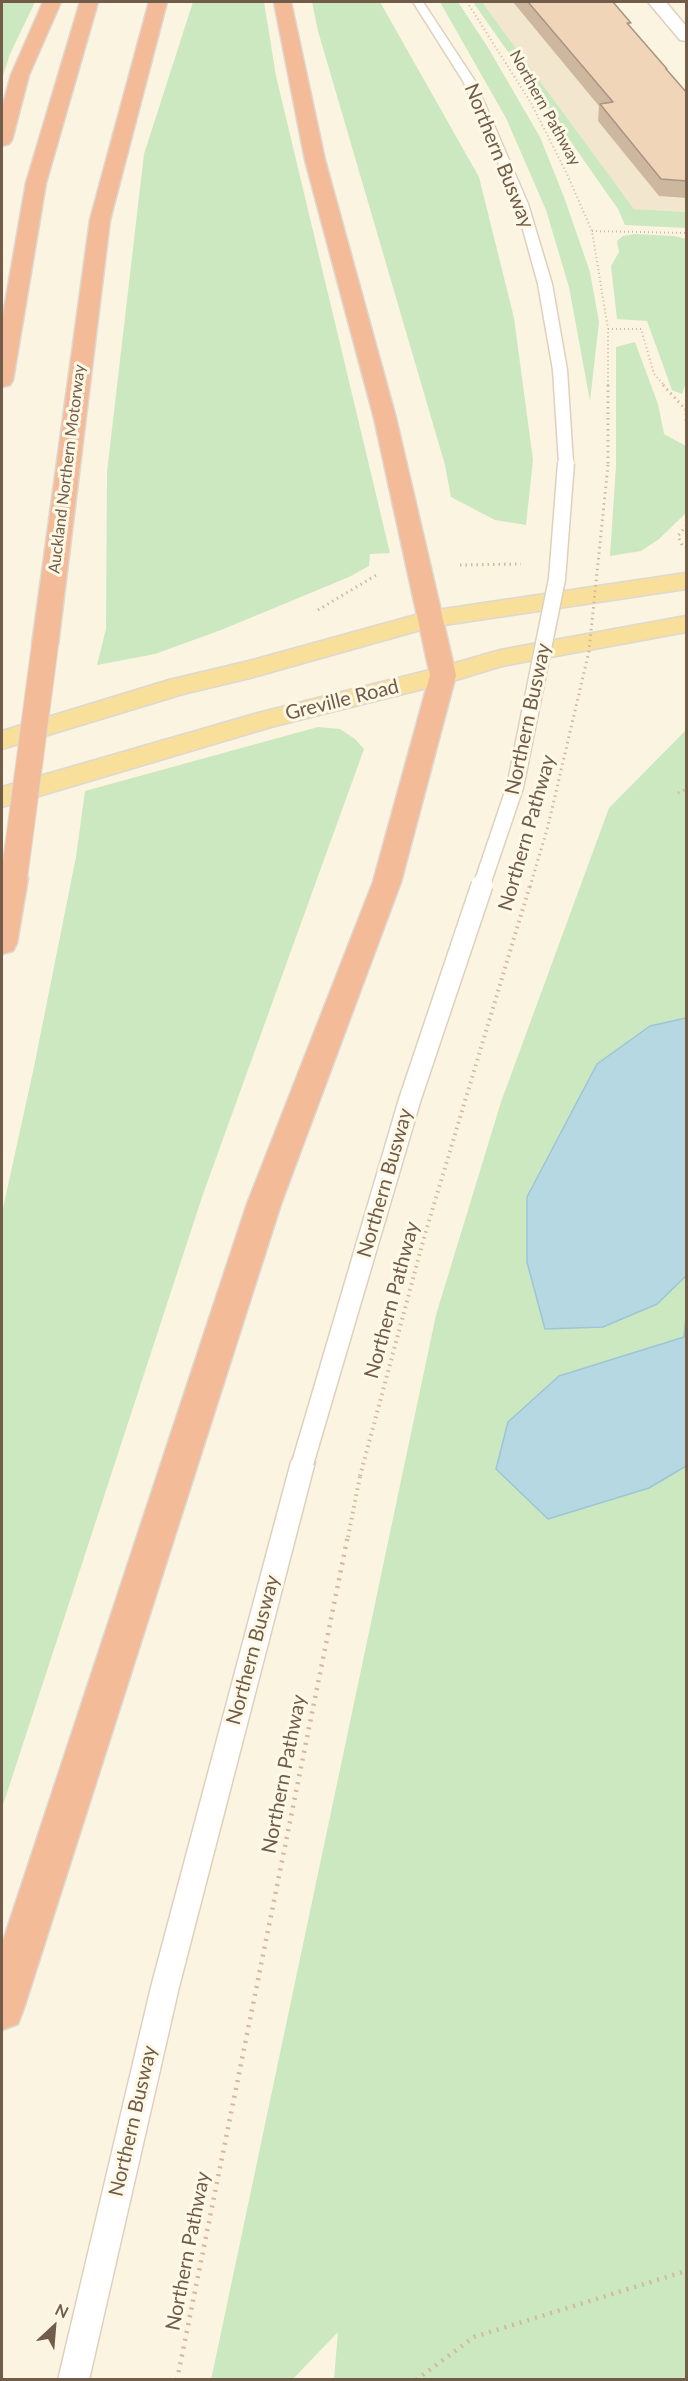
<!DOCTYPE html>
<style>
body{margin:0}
#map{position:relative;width:688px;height:2381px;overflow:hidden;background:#fbf4e0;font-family:Lato,sans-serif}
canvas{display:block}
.frame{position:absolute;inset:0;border:3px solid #715b49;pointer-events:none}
.north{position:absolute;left:24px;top:2297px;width:60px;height:60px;-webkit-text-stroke:4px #fef8e6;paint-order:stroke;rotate:26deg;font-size:16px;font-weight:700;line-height:24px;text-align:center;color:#715b49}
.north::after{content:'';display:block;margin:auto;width:21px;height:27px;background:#715b49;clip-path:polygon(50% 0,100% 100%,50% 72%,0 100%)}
</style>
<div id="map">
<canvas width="688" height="2381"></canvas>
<div class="frame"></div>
<div class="north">N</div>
</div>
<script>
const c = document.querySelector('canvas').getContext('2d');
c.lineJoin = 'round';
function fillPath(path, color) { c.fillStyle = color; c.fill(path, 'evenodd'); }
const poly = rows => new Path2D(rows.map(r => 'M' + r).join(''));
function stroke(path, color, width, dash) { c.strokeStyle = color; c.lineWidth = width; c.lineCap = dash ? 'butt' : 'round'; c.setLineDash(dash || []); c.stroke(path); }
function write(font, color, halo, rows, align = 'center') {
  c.font = font + ' Lato,sans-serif'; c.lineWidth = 6; c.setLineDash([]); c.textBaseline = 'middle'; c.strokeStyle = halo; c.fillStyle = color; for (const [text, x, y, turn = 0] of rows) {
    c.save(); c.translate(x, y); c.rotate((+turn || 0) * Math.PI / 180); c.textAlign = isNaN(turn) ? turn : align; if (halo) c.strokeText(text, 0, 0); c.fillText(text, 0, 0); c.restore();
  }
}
fillPath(poly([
 [482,2,609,2,686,91,686,212,634,209]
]), '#f2e6cf');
fillPath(poly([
 [2,2,35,2,10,54,2,79],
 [193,2,264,2,276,76,390,553,370,554,369,566,349,577,221,630,155,654,97,665,106,629,107,472,144,154],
 [312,2,380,2,479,177,514,318,533,460,526,525,495,520,451,497,445,465,318,31],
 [440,2,458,2,487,46,540,137,564,197,590,272,599,322,590,401,569,287,546,210,506,118],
 [473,2,482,2,634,209,686,212,686,228,625,225,618,209],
 [634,234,674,236,686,239,686,382,682,394,672,390,647,321,617,319,611,266,619,252,617,241,623,236],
 [635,342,658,404,664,434,686,446,686,513,659,539,641,551,610,556,616,466,616,347],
 [318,727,340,729,355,739,364,749,202,1197,2,1808,2,1213,34,1067,76,857,85,791],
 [686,730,686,2379,334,2379,338,2332,293,2379,211,2380,436,1315,501,1102,609,808]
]), '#cbe8c0');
const water = poly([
 [686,1018,686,1276,657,1304,603,1327,545,1329,527,1262,527,1197,597,1064,650,1026,686,1018],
 [686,1315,686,1466,649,1488,548,1519,496,1469,508,1422,559,1376,684,1337,686,1315]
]);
fillPath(water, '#b6d8e3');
stroke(water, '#9cc6d5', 1.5);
const lane = poly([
 [413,2,423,2,475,81,528,204,552,284,567,370,573,463,571,466,566,467,559,463,553,370,538,284,516,204,463,81,413,2],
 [303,1451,311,1454,315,1462,179,1987,89,2380,58,2380,151,1987,291,1462,295,1454,303,1451]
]);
const street = poly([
 [648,2,666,2,686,26,686,41,680,40,648,2]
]);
const primary = poly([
 [686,573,686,589,431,627,250,678,183,694,2,749,2,731,169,680,249,661,430,611,686,573],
 [686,616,686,632,502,666,443,684,271,727,2,807,2,787,258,713,438,668,500,650,686,616]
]);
const highway = poly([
 [43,2,61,2,29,75,12,140,9,144,2,146,2,108,11,75,43,2],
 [80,2,98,2,46,183,13,380,10,385,2,387,2,321,26,183,80,2],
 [149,2,167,2,110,220,58,645,54,651,45,653,36,651,32,645,90,220,149,2],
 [274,2,291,2,325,160,396,418,456,675,401,882,281,1204,24,2008,18,2024,2,2030,2,1944,247,1204,373,882,430,675,374,418,305,160,274,2],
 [14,868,24,871,28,878,17,943,13,951,2,954,2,875,4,871,14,868]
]);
stroke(lane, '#dfd0bd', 3);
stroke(street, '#dfd0bd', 3);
stroke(primary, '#ddd8d3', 3);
stroke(highway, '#ddd8d3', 3);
stroke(poly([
 [467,2,531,103,567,174,592,231,608,329,608,386],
 [592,231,686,233],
 [608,329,641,329,654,374,665,386]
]), '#d4b89d', 2, [1, 3]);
stroke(poly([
 [608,385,608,465],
 [663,385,686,410],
 [686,408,686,421],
 [682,545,678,536,686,526],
 [460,565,521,564],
 [318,610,378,574],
 [678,793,686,789]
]), '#d4b89d', 3, [1.5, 4]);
stroke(poly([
 [348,1537,360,1476]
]), '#d4b89d', 4, [1.5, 4.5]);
stroke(poly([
 [177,2380,348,1535],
 [416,2380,474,2337,686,2271]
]), '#d4b89d', 4.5, [2, 6]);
fillPath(lane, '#fff');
fillPath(street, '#fff');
fillPath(primary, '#f8e09a');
fillPath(highway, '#f4bb98');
const laneBridgeFar1 = poly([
 [481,887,515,787,557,579,566,463]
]);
const laneBridge = poly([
 [303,1462,410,1099,482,885]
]);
const highwayBridge = poly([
 [14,878,45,645]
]);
stroke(laneBridgeFar1, '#dfd0bd', 19, []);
stroke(laneBridge, '#dfd0bd', 24, []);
stroke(highwayBridge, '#ddd8d3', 28, []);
stroke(poly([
 [530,887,548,826,589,651,608,465]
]), '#d4b89d', 3, [1.5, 4]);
stroke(poly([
 [360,1476,425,1234,530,885]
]), '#d4b89d', 4, [1.5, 4.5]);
stroke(laneBridgeFar1, '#fff', 16);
stroke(laneBridge, '#fff', 21);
stroke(highwayBridge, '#f4bb98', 26);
fillPath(poly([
 [513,2,613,2,631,27,687,93,687,198,659,196,598,121,599,106]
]), '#ceb79f');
const building = poly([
 [528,2,613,2,631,23,627,23,667,69,666,69,687,93,687,181,661,179,600,104,613,102,528,2]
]);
fillPath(building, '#f0d5b9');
stroke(building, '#a89582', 1.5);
write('16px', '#715b49', '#fef8e6', [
 ["Northern Pathway",545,108,61],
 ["Auckland Northern Motorway",67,469,-83]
]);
write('20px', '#715b49', '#fef8e6', [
 ["Northern Busway",499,156,68],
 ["Greville Road",342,700,-14],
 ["Northern Busway",528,719,-78],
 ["Northern Pathway",527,833,-74],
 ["Northern Busway",385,1183,-74],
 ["Northern Pathway",392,1300,-75],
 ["Northern Busway",253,1650,-75],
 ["Northern Pathway",284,1774,-79],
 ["Northern Busway",133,2121,-77],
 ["Northern Pathway",188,2251,-79]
]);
</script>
